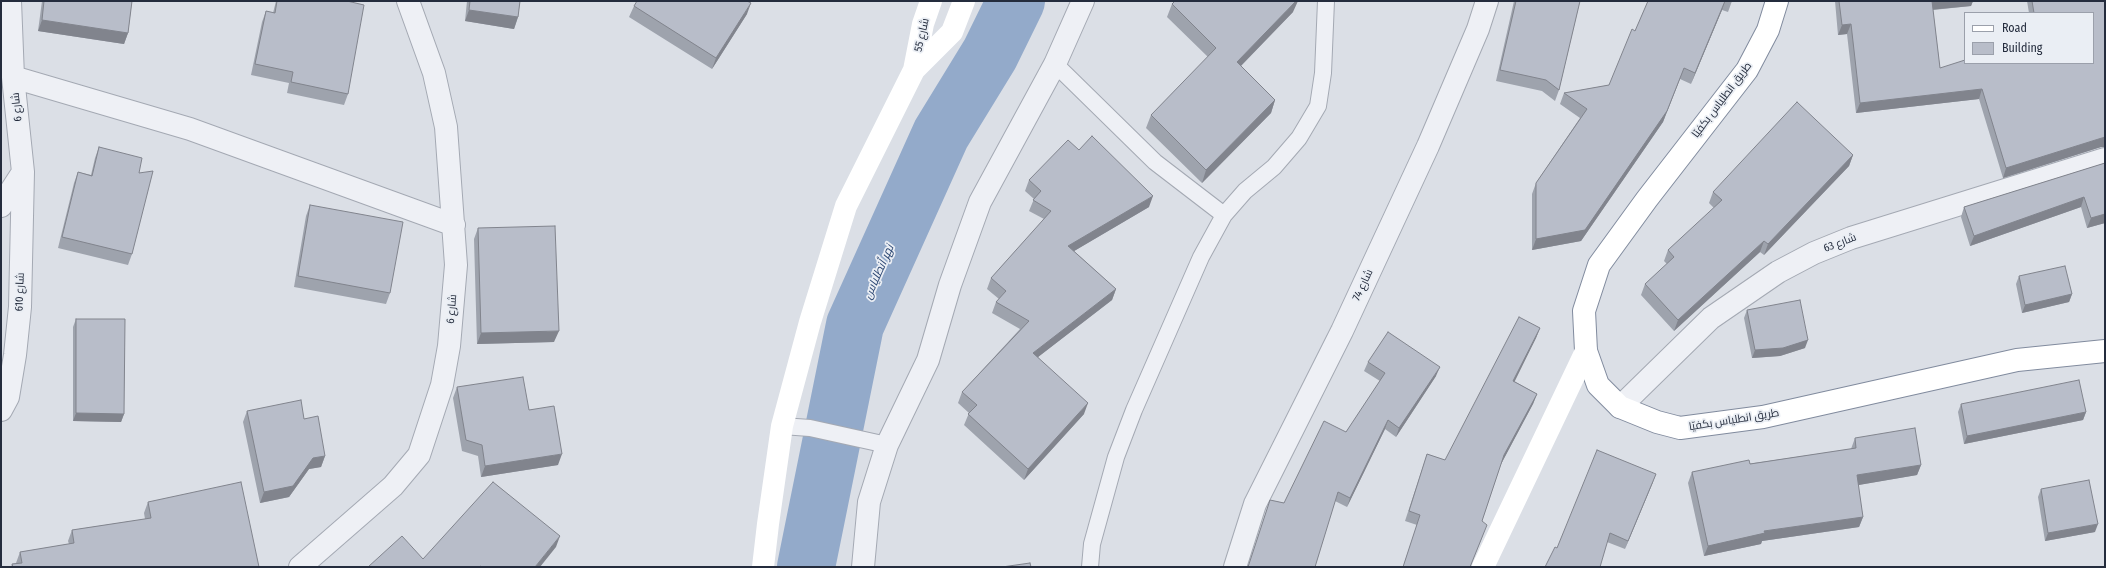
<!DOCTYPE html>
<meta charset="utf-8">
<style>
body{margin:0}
#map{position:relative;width:2106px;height:568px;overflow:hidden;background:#dbdfe6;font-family:"Fira Sans Condensed",sans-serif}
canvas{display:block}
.frame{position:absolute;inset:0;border:2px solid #242c3d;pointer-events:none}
.legend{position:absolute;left:1964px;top:12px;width:130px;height:52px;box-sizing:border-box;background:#eaeef4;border:1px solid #9ba0ab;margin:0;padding:5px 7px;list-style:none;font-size:12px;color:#242c3d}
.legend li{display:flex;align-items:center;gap:8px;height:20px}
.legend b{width:20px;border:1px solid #9ba0ab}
</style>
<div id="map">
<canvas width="2106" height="568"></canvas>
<div class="frame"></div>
<ul class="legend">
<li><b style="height:5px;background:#fff"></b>Road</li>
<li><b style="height:11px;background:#b8bdc9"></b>Building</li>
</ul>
</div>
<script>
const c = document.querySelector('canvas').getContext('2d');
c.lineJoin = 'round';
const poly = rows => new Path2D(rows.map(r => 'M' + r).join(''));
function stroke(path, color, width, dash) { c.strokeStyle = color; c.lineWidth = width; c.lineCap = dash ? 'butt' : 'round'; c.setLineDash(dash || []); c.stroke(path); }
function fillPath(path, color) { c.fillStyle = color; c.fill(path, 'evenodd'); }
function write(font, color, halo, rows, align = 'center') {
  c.font = font + ' "Fira Sans Condensed",Cairo,sans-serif'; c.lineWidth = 3.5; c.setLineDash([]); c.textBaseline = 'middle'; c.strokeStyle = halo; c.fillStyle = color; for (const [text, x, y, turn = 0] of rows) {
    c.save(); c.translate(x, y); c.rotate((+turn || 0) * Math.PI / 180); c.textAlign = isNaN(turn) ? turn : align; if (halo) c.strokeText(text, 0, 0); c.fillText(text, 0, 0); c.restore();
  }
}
stroke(poly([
 [806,567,855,325,941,134,990,54,1016,1]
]), '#93aaca', 58);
const lane = poly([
 [1055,64,1155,162,1224,215],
 [782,426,810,428,887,445],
 [1090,567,1092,544,1116,457,1134,410,1201,257,1224,215,1245,191,1274,167,1299,138,1318,106,1323,73,1326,1]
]);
const street = poly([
 [13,77,190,129,454,225],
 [1,206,23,172],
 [1620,407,1711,318,1778,272,1814,253,1851,238,2105,159],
 [1,410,8,397,15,355,20,307,23,172,13,77,10,1],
 [300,567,393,486,419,455,442,385,449,346,456,265,446,127,434,73,408,1],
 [863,567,869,502,887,445,928,360,950,285,980,202,1055,64,1083,1],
 [1235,567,1255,504,1342,331,1428,146,1478,29,1487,1]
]);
const highway = poly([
 [1777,1,1768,30,1747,70,1647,199,1599,265,1584,311,1586,351,1598,385,1620,407,1657,422,1680,428,1763,417,2017,360,2105,351]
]);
stroke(lane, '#a4a9b3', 18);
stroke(street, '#a4a9b3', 24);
stroke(highway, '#818b9e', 24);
stroke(lane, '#eef0f5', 16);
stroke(street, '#eef0f5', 22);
stroke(poly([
 [914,70,923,24,931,1],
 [763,567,768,524,782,426,810,322,846,206,914,70,952,32,964,1],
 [1483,567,1586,351]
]), '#fff', 22);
stroke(highway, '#fff', 22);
fillPath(poly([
 [42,1,132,1,128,33,124,44,38,31],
 [276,1,347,1,348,94,344,105,287,93,289,83,251,75,262,22,266,11,273,13],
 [467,1,520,1,518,17,514,29,465,21],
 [1514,1,1580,1,1559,90,1555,101,1542,91,1496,81],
 [1648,1,1732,1,1728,12,1722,10,1691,84,1680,79,1663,122,1581,241,1532,250,1532,194,1536,183,1580,118,1560,104,1564,93,1609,85,1635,31],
 [1835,1,1973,1,1971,6,1933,10,1940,68,2093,63,2093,13,2029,13,2027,1,2105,1,2101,147,2003,178,1979,99,1856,113,1847,34,1838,35],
 [1172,4,1293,12,1241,66,1275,100,1271,113,1202,183,1146,128,1151,115,1208,57,1167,17],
 [634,6,747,14,712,69,629,17],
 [99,147,139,173,132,254,128,265,58,248,74,183,78,172,91,175,95,158],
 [1079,150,1149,207,1074,251,1116,289,1112,300,1038,357,1084,414,1024,480,964,425,969,413,958,403,962,392,1020,329,992,313,996,302,999,299,987,289,991,278,1044,219,1029,211,1034,199,1025,191,1029,180],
 [1853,155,1849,166,1764,255,1760,252,1674,331,1641,295,1645,284,1667,264,1664,261,1668,250,1714,208,1709,203,1713,192],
 [2105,163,2105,223,2087,228,2081,207,1970,246,1961,217,1964,207],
 [310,205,390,293,386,304,294,287,306,216],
 [478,228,554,342,477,344,474,239],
 [2019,276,2072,294,2069,302,2022,313,2016,284],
 [1747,310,1805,348,1780,356,1752,358,1744,318],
 [76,319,124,414,121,422,73,421,73,327],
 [1540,328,1536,338,1514,381,1537,394,1533,404,1501,464,1482,521,1483,535,1470,567,1403,567,1417,525,1405,521,1427,454,1445,460],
 [1368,362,1436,376,1396,437,1385,429,1347,507,1335,501,1315,567,1248,567,1270,500,1284,503,1346,432,1380,381,1364,371],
 [457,387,529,410,558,465,481,477,478,456,462,451,453,398],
 [1961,404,2086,412,2083,420,1964,444,1958,412],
 [247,411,304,419,325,456,321,467,309,469,289,497,260,503,243,422],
 [1855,438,1921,465,1917,475,1858,485,1863,517,1859,527,1762,541,1761,544,1704,556,1688,483,1692,472,1851,449],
 [1653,482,1625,549,1607,542,1557,548],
 [2041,489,2095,532,2045,541,2038,497],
 [148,502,259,567,11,567,12,564,16,563,20,552,69,544,68,541,72,530,145,519,144,513]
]), '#9ea3ad');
fillPath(poly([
 [1296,1,1298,1,1293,12,1232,75,1237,62],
 [1725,1,1722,10,1691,84,1695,73],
 [1932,1,1973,1,1971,6,1929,10],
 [751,3,747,14,712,69,716,58],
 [469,10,518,17,514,29,465,21],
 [42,20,128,33,124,44,38,31],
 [1851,24,1847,34,1838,35,1842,25],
 [1684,68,1663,122,1581,241,1532,250,1536,239],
 [1982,89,1979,99,1856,113,1860,103],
 [1275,100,1271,113,1202,183,1206,170],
 [2105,137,2105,147,2101,147,2003,178,2006,168],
 [1853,155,1849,166,1764,255,1768,244],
 [1153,196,1149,207,1064,257,1068,246],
 [2084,197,2081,207,1970,246,1974,236],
 [2105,214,2105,223,2087,228,2091,218],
 [1764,241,1760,252,1674,331,1678,320],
 [1116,289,1112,300,1029,364,1033,353],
 [2072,294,2069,302,2022,313,2025,305],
 [1540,328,1536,338,1510,391,1513,381],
 [559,331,554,342,477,344,481,333],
 [1808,340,1805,348,1780,356,1752,358,1755,350],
 [1440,367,1436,376,1396,437,1399,428],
 [1537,394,1533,404,1500,466,1504,455],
 [1088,403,1084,414,1024,480,1028,469],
 [2086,412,2083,420,1964,444,1967,436],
 [76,413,124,414,121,422,73,421],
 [1388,420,1385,429,1347,507,1350,498],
 [562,454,558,465,481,477,485,466],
 [325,456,321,467,309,469,289,497,260,503,264,492,313,458],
 [1921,465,1917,475,1853,486,1857,475],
 [1656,474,1653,482,1625,549,1628,541],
 [1863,517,1859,527,1762,541,1761,544,1704,556,1708,546,1764,531],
 [2098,524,2095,532,2045,541,2048,533],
 [560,536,556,547,540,567,535,567]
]), '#81848d');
const building = poly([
 [44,1,132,1,128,33,42,20,44,1],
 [277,1,347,1,364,5,348,94,291,82,293,72,255,64,266,11,275,13,277,1],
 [470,1,520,1,518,17,469,10,470,1],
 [637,1,747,1,751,3,716,58,634,6,637,1],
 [1175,1,1296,1,1237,62,1275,100,1206,170,1151,115,1216,48,1172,4,1175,1],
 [1516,1,1580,1,1559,90,1546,80,1500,70,1516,1],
 [1648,1,1725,1,1695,73,1684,68,1667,111,1585,230,1536,239,1536,183,1587,109,1564,93,1609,85,1632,29,1635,31,1648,1],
 [1839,1,1932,1,1940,68,1965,60,1965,63,2093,63,2093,13,2034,13,2032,1,2105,1,2105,137,2006,168,1982,89,1860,103,1851,24,1842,25,1839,1],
 [1797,102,1853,155,1768,244,1764,241,1678,320,1645,284,1674,257,1668,250,1722,200,1713,192,1797,102],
 [1092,136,1153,196,1068,246,1116,289,1033,353,1088,403,1028,469,968,414,977,405,962,392,1029,321,996,302,1006,291,991,278,1051,211,1033,200,1041,191,1029,180,1068,140,1079,150,1092,136],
 [99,147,142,158,139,173,153,171,132,254,62,237,78,172,92,176,99,147],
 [2105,163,2105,214,2091,218,2084,197,1974,236,1964,207,2105,163],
 [310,205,403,222,390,293,298,276,310,205],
 [555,226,559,331,481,333,478,228,555,226],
 [2065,266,2072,294,2025,305,2019,276,2065,266],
 [1800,300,1808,340,1783,348,1755,350,1747,310,1800,300],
 [1519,317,1540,328,1513,381,1537,394,1504,455,1482,521,1487,525,1470,567,1403,567,1420,515,1409,511,1427,454,1445,460,1519,317],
 [76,319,125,319,124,414,76,413,76,319],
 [1388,332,1440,367,1399,428,1388,420,1350,498,1338,492,1315,567,1248,567,1270,500,1284,503,1324,421,1346,432,1385,373,1368,362,1388,332],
 [523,377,529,410,554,406,562,454,485,466,482,445,466,440,457,387,523,377],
 [2079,380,2086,412,1967,436,1961,404,2079,380],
 [301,400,304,419,318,416,325,456,313,458,293,486,264,492,247,411,301,400],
 [1915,428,1921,465,1857,475,1863,517,1764,531,1765,533,1708,546,1692,472,1749,460,1750,464,1856,448,1855,438,1915,428],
 [1597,450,1656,474,1628,541,1610,533,1600,567,1545,567,1555,547,1557,548,1597,450],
 [2089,480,2098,524,2048,533,2041,489,2089,480],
 [241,482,259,567,13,567,12,564,22,563,20,552,74,543,72,530,151,518,148,502,241,482],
 [493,482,560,536,535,567,482,567,480,566,479,567,368,567,402,536,423,559,493,482],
 [1030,563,1031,567,1002,567,1030,563]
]);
fillPath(building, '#b8bdc9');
stroke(building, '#81848d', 1);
write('11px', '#242c3d', '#eaeef4', [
 ["شارع 55",922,35,-77],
 ["طريق انطلياس بكفيّا",1722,100,-53],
 ["شارع 6",17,107,-96],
 ["شارع 63",1840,243,-21],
 ["شارع 74",1363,285,-65],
 ["شارع 610",20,292,-88],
 ["شارع 6",452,309,-85],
 ["طريق انطلياس بكفيّا",1734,420,-9]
]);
write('italic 12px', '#2c4773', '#eaeef4', [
 ["نهر أنطلياس",879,272,-66]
]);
</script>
